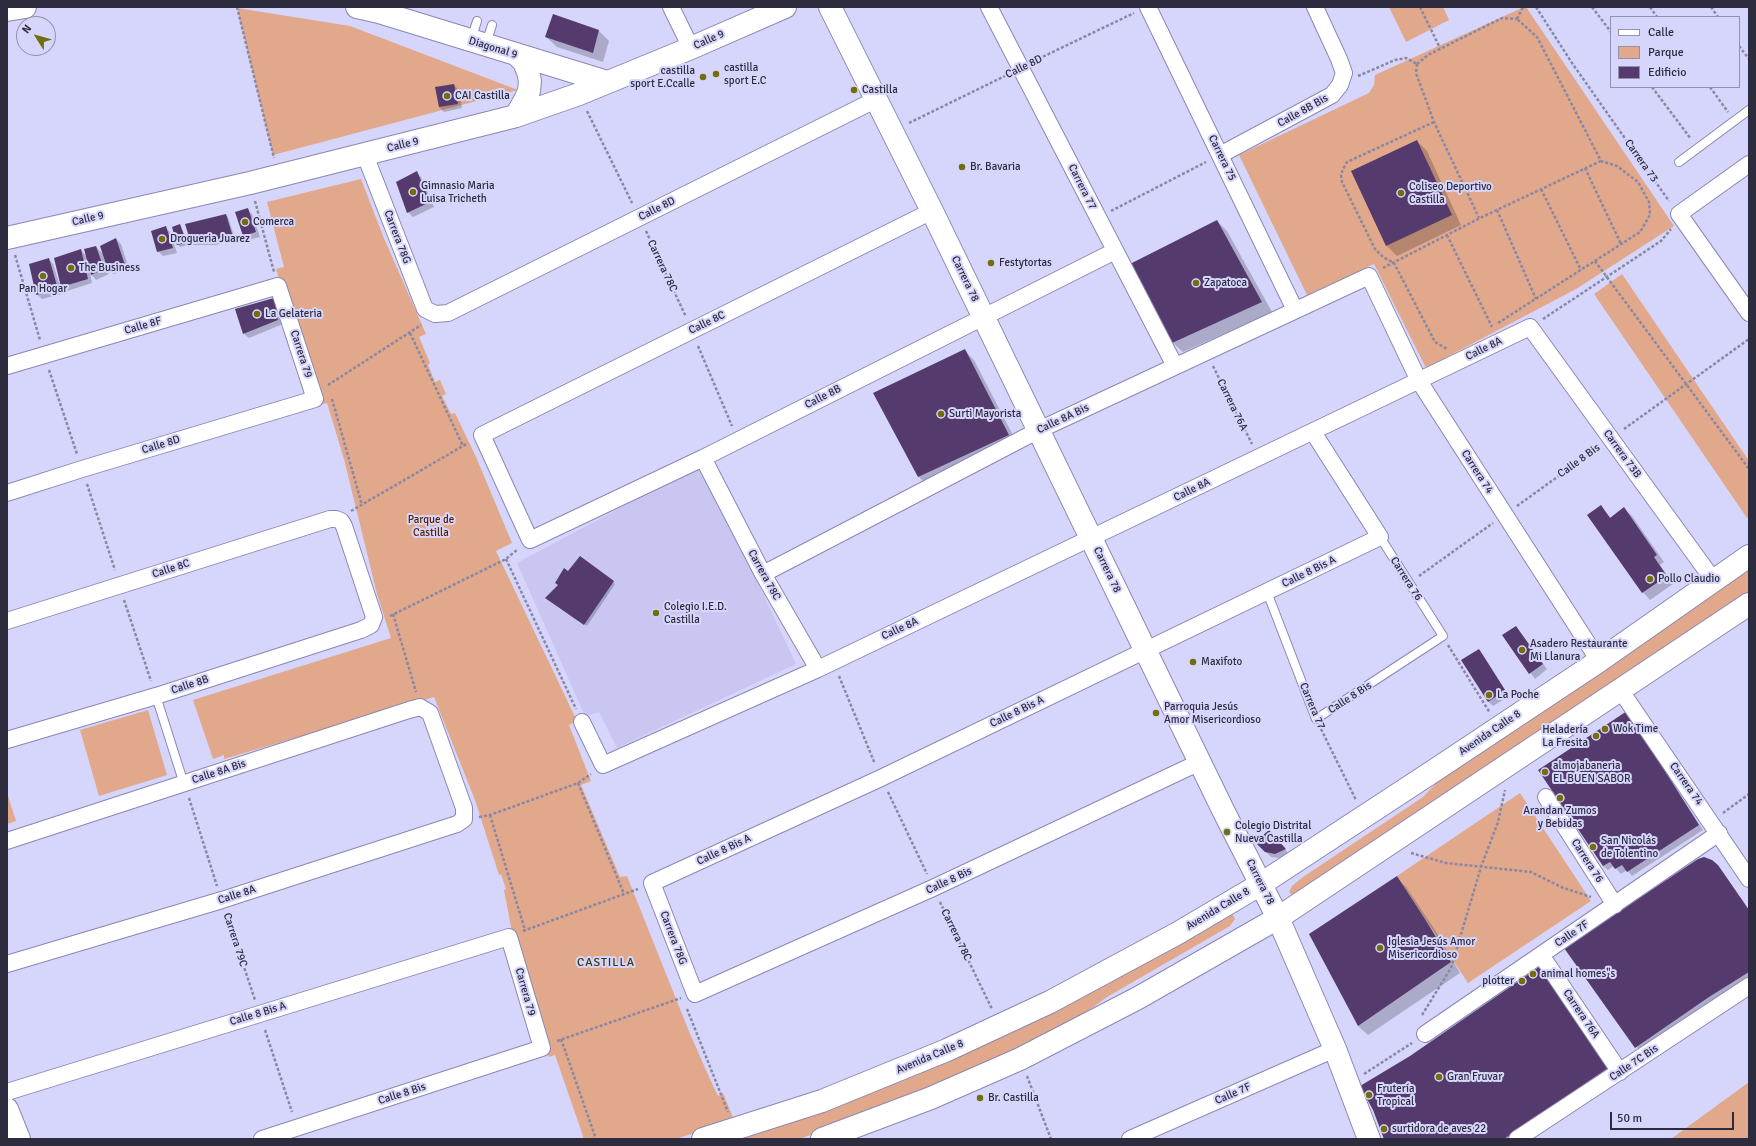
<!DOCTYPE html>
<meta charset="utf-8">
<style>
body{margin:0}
#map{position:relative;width:1756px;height:1146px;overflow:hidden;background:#d6d5fb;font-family:Signika,sans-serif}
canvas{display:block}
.frame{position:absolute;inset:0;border:8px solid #2d2c3e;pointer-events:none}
.legend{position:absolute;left:1610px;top:16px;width:130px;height:72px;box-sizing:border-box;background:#d6d5fb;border:1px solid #9291af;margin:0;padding:5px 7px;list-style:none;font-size:12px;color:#2d2c3e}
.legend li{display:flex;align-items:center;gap:8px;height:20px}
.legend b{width:20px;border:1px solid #9291af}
.north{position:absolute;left:16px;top:16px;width:40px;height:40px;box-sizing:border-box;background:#d6d5fb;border:1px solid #9291af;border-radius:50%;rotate:307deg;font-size:11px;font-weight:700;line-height:16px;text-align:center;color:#2d2c3e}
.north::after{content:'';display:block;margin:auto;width:14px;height:18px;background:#726e0d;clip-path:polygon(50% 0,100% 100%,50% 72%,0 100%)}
.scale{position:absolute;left:1610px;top:1112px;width:124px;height:18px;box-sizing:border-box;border:2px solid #2d2c3e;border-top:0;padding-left:5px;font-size:12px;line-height:14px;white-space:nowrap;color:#2d2c3e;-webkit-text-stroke:3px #d6d5fb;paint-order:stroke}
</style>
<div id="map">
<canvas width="1756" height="1146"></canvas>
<div class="frame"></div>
<ul class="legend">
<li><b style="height:5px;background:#fff"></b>Calle</li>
<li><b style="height:11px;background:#e2a88b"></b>Parque</li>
<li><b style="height:11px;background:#553b6d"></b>Edificio</li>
</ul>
<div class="north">N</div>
<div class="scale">50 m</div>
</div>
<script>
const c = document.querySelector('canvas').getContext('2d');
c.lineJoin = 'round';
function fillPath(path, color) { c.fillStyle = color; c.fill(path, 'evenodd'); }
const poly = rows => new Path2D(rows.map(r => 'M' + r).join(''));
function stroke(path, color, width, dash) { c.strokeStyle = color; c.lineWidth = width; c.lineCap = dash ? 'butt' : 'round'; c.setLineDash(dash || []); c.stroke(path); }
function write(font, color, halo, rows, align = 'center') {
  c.font = font + ' Signika,sans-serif'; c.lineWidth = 4; c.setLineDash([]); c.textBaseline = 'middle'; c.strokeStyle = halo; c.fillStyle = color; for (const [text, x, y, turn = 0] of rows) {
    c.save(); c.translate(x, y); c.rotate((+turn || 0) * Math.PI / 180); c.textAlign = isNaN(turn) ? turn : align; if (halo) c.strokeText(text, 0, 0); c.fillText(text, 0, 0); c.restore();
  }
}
fillPath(poly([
 [702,464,796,664,617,748,599,712,585,716,517,563]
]), '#c9c7f2');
fillPath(poly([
 [1389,7,1443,7,1449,20,1406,42],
 [1524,7,1526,7,1674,226,1576,289,1426,368,1374,264,1307,295,1239,155,1369,93,1374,85,1375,75],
 [237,8,350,26,518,90,273,155],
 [361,179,383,236,426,334,419,337,430,363,428,365,435,382,440,380,446,394,442,396,451,414,455,413,476,457,512,543,496,551,577,721,569,725,591,781,581,785,620,877,627,876,688,1029,709,1077,718,1096,723,1093,734,1120,676,1139,584,1139,555,1055,549,1057,512,932,504,890,506,889,501,874,499,875,475,800,434,697,224,759,224,755,213,759,193,700,391,638,377,594,344,459,327,403,319,405,276,269,284,267,267,202],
 [1622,274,1749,461,1749,517,1747,518,1594,294],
 [1749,566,1749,593,1742,598,1297,895,1292,895,1289,892,1292,886,1303,877,1423,797,1443,776],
 [148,710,167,775,99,796,80,730],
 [7,793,16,821,7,824],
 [1520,793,1591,901,1468,983,1397,876],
 [1230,914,1233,915,1235,919,1230,926,1107,997,1074,1021,1035,1041,864,1116,799,1139,729,1139],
 [1749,1082,1749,1139,1671,1139]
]), '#e2a88b');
fillPath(poly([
 [599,31,609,41,603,62,557,47,546,37],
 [454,85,459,90,462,108,444,112,439,107,436,88],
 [1417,141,1427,151,1461,225,1397,256,1387,246,1352,171],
 [417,173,421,177,434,207,413,217,408,212],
 [247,209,252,214,260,237,248,240,243,235],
 [226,215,228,217,235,239,216,245,194,245,191,243],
 [1217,221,1227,231,1272,312,1183,352,1172,342],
 [180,226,188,245,180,247,178,244],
 [165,227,170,232,177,253,163,256,158,251],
 [116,239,121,244,129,269,114,274,106,267,109,274,96,280,90,273,92,283,67,291,59,284,62,294,42,299,37,294,49,260,53,264,59,283,61,282,81,250,86,256,96,247,103,254],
 [273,299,278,304,283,324,249,338,244,334],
 [964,350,974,360,1018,445,929,487,919,477],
 [1601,507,1611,518,1624,509,1632,516,1664,562,1660,565,1673,584,1650,600,1643,592,1589,515],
 [569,572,613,582,615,584,587,626,546,598,559,585],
 [1516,627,1547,669,1535,679,1503,635],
 [1479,650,1483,655,1509,696,1493,706,1488,701],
 [1631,718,1703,830,1632,876,1627,870,1621,874,1614,866,1608,870,1603,866],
 [1273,836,1289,854,1280,858,1271,857,1266,852],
 [1712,860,1722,871,1749,910,1749,979,1641,1053,1566,949],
 [1396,877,1406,887,1435,930,1460,973,1368,1035,1358,1026],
 [1539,968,1612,1074,1516,1139,1385,1139,1410,1057]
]), '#0003');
fillPath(poly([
 [553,14,599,30,593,53,545,37],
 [454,84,458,104,439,107,435,87],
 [1417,140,1452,215,1386,246,1351,171],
 [417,171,430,202,407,213,396,182],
 [248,208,256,232,243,236,235,212],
 [226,214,233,237,214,243,191,243,185,224],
 [1217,220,1262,302,1172,343,1130,264],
 [180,224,187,243,177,245,172,227],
 [166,226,173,248,157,252,151,231],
 [116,238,125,265,108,270,100,246],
 [96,246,104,269,91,275,84,249],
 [81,249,88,279,61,287,54,258],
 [49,258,58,289,36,295,29,264],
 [274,298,278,320,243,334,235,309],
 [965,349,1009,435,918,477,873,393],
 [1601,505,1610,518,1624,507,1657,555,1654,557,1667,576,1642,593,1587,515],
 [580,556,614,581,584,625,545,598,558,585,555,583,564,568,568,571],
 [1516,626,1543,664,1529,674,1502,635],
 [1479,649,1505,690,1488,702,1461,660],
 [1627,711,1699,825,1627,872,1622,865,1615,869,1610,862,1603,866,1538,770],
 [1269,830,1286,849,1275,854,1265,852,1255,842],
 [1704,857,1712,860,1718,865,1749,910,1749,972,1709,997,1635,1048,1564,948,1698,859],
 [1397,876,1425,919,1451,962,1358,1026,1309,934],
 [1539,967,1608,1068,1504,1139,1384,1139,1373,1110,1360,1086,1410,1056]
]), '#553b6d');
const lane = poly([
 [471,40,477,21],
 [486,44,492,25],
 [1679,162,1749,110],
 [1267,592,1316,719,1443,636,1380,537],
 [156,696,184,784]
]);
const street = poly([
 [671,7,691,48],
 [989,7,1175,366],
 [1148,7,1295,310],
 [365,155,425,309,435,314,448,313,877,99],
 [1220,155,1332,95,1340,85,1344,73,1339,59,1315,7],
 [1749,164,1679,214,1749,313],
 [932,211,482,435,530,540,703,458,1115,251],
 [7,366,278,286,315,399,82,469,7,493],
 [703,458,763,574,818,669],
 [763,574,1039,430,1369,276,1419,381,1599,661],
 [7,621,330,519,336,519,341,521,344,526,374,617,371,625,361,630,156,696,7,740],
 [1621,691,1749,879],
 [582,722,603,765,818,669,1530,327,1714,581],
 [1200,762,933,888,695,994,652,883,881,778,1380,537,1313,432],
 [1546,797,1615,905],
 [7,841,409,710,420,707,430,713,464,808,464,819,457,824,222,900,7,964],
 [1541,955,1620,1072],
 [1425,1034,1719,833],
 [7,1092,509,937,542,1048,262,1139],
 [1130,1139,1335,1049],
 [1517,1139,1749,986]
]);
const secondary = poly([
 [357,7,379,12,607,82],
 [830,7,932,211,1223,810,1278,918,1335,1049,1369,1139],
 [7,10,25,7],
 [516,116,525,100,529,91,530,81,528,72,524,62,517,55],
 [7,238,250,183,516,116,579,94,691,48,785,7],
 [7,1109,19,1139],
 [703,1139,822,1101,947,1050,1050,1002,1178,933,1261,884,1432,772,1599,661,1749,556],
 [822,1139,931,1098,1020,1059,1138,998,1278,918,1749,604]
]);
stroke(lane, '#8a87b4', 10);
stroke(street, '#8a87b4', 18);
stroke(secondary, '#8a87b4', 24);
stroke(poly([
 [237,7,274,158],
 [1420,7,1440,48],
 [1536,7,1572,63,1669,201],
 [1592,7,1611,32],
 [1650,7,1657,17],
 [1711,7,1718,17],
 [1517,19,1523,7],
 [1739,46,1749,59],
 [1034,61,1134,13],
 [1417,64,1416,73,1434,122,1479,218],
 [1417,64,1428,55,1502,18,1517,19],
 [1358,76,1395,60,1406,58,1417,64],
 [1652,87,1691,139],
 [1710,87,1728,112],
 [587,111,632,203],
 [1434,122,1347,162,1343,169,1341,175,1342,182,1375,249,1383,257,1394,263,1435,342,1447,349],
 [909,123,1007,75],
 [1585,168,1621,244],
 [1541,189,1581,270],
 [255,201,274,272],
 [1497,210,1536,299],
 [1111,211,1206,162],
 [646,231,686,317],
 [1447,235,1492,327],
 [15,255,40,340],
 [1595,261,1749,469],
 [1383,268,1480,218,1601,161],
 [1543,319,1661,241,1671,229],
 [1498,323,1640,232,1650,215,1649,202,1638,182,1617,166,1601,161,1537,37,1517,19],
 [410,333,463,446],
 [698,346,732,426],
 [1213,366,1252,444],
 [49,370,77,454],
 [328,385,421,325],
 [332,399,362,505],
 [1624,429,1749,339],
 [87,484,115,570],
 [1517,506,1599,447],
 [351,511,468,443],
 [506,559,576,709],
 [1419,576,1493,523],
 [124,600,151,681],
 [393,614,416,692],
 [390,616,506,559,518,549],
 [1448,645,1490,713],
 [839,676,875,764],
 [1321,729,1356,800],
 [578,783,624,894],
 [888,792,927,874],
 [189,798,217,886],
 [1723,813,1749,794],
 [490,815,525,930],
 [479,817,490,815,578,783,591,774],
 [1411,853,1446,863,1531,872,1561,887,1591,897],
 [940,902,992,1009],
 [227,916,255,1000],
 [523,931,638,889],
 [687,1009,728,1112],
 [1422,1015,1451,968,1481,867,1498,822,1505,790],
 [265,1030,292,1112],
 [561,1039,596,1139],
 [557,1041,681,998],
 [1364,1074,1412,1043],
 [1027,1076,1051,1139]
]), '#8988a4', 2.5, [3, 2]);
stroke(lane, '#fff', 8);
stroke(street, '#fff', 16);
stroke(secondary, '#fff', 22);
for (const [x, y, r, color] of [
 [716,74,4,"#726e0d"],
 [703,77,4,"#726e0d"],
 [854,90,4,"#726e0d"],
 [447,96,4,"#726e0d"],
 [962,167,4,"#726e0d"],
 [413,192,4,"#726e0d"],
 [1401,193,4,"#726e0d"],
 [245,222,4,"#726e0d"],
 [162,239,4,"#726e0d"],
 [991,263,4,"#726e0d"],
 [71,268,4,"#726e0d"],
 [43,276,4,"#726e0d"],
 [1196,283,4,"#726e0d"],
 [257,314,4,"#726e0d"],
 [941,414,4,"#726e0d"],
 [1650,579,4,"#726e0d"],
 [656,613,4,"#726e0d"],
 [1522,650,4,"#726e0d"],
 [1193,662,4,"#726e0d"],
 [1489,695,4,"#726e0d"],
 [1156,713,4,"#726e0d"],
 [1605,729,4,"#726e0d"],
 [1596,736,4,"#726e0d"],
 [1545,772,4,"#726e0d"],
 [1560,798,4,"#726e0d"],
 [1227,832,4,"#726e0d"],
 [1593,847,4,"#726e0d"],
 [1380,948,4,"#726e0d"],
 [1533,974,4,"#726e0d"],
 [1522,981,4,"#726e0d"],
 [1439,1077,4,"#726e0d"],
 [1369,1095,4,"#726e0d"],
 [980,1098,4,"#726e0d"],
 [1384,1129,4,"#726e0d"]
]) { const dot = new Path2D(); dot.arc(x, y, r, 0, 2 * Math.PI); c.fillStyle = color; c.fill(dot); stroke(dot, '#d6d5fb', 1.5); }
write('11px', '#2d2c3e', '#d6d5fb', [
 ["Calle 9",709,40,-24],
 ["Diagonal 9",493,48,17],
 ["Calle 8D",1024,67,-26],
 ["Calle 8B Bis",1303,111,-29],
 ["Calle 9",403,145,-14],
 ["Carrera 75",1222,158,64],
 ["Carrera 73",1641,161,55],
 ["Carrera 77",1082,187,63],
 ["Calle 8D",657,209,-27],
 ["Calle 9",88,219,-13],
 ["Carrera 78G",397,237,69],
 ["Carrera 78C",662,266,65],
 ["Carrera 78",965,279,64],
 ["Calle 8C",707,323,-26],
 ["Calle 8F",143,326,-16],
 ["Calle 8A",1484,349,-26],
 ["Carrera 79",301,354,72],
 ["Calle 8B",823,397,-27],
 ["Carrera 76A",1232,405,64],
 ["Calle 8A Bis",1063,419,-25],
 ["Calle 8D",161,445,-17],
 ["Carrera 73B",1622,454,54],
 ["Calle 8 Bis",1579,461,-36],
 ["Carrera 74",1477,472,57],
 ["Calle 8A",1192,490,-26],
 ["Calle 8C",171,569,-18],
 ["Carrera 78",1107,570,64],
 ["Calle 8 Bis A",1309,572,-26],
 ["Carrera 78C",764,575,61],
 ["Carrera 76",1406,579,57],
 ["Calle 8A",900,629,-25],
 ["Calle 8B",190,685,-18],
 ["Calle 8 Bis",1350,698,-33],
 ["Carrera 77",1312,706,67],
 ["Calle 8 Bis A",1017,712,-26],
 ["Avenida Calle 8",1490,733,-34],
 ["Calle 8A Bis",219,772,-18],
 ["Carrera 74",1686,784,55],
 ["Calle 8 Bis A",724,850,-25],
 ["Carrera 76",1587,861,57],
 ["Calle 8 Bis",949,881,-25],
 ["Carrera 78",1260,882,63],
 ["Calle 8A",237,895,-18],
 ["Avenida Calle 8",1218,909,-31],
 ["Calle 7F",1572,934,-34],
 ["Carrera 78C",956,935,64],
 ["Carrera 78G",673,938,69],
 ["Carrera 79C",235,940,72],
 ["Carrera 79",525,992,74],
 ["Calle 8 Bis A",258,1014,-17],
 ["Carrera 76A",1581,1014,56],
 ["Avenida Calle 8",930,1057,-23],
 ["Calle 7C Bis",1634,1063,-34],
 ["Calle 8 Bis",402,1094,-18],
 ["Calle 7F",1233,1094,-24]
]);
write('11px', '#2d2c3e', '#d6d5fb', [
 ["castilla",724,68],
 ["sport E.C",724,81],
 ["castilla",695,71,"right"],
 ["sport E.Ccalle",695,84,"right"],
 ["Castilla",862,90],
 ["CAI Castilla",455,96],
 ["Br. Bavaria",970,167],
 ["Gimnasio Maria",421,186],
 ["Luisa Tricheth",421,199],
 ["Coliseo Deportivo",1409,187],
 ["Castilla",1409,200],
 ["Comerca",253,222],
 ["Drogueria Juarez",170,239],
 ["Festytortas",999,263],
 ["The Business",79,268],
 ["Zapatoca",1204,283],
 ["Pan Hogar",43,289,"center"],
 ["La Gelateria",265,314],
 ["Surti Mayorista",949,414],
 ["Pollo Claudio",1658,579],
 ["Colegio I.E.D.",664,607],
 ["Castilla",664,620],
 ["Asadero Restaurante",1530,644],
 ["Mi Llanura",1530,657],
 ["Maxifoto",1201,662],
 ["La Poche",1497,695],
 ["Parroquia Jesús",1164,707],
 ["Amor Misericordioso",1164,720],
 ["Wok Time",1613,729],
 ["Heladería",1588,730,"right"],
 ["La Fresita",1588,743,"right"],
 ["almojabaneria",1553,766],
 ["EL BUEN SABOR",1553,779],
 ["Arandan Zumos",1560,811,"center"],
 ["y Bebidas",1560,824,"center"],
 ["Colegio Distrital",1235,826],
 ["Nueva Castilla",1235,839],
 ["San Nicolás",1601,841],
 ["de Tolentino",1601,854],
 ["Iglesia Jesús Amor",1388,942],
 ["Misericordioso",1388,955],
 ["animal homes\"s",1541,974],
 ["plotter",1514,981,"right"],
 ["Gran Fruvar",1447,1077],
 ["Frutería",1377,1089],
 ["Tropical",1377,1102],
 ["Br. Castilla",988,1098],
 ["surtidora de aves 22",1392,1129]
], 'left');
write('11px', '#592100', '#d6d5fb', [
 ["Parque de",431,520],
 ["Castilla",431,533]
]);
c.letterSpacing = '1px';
write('12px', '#3b390f', '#d6d5fb', [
 ["CASTILLA",606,963]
]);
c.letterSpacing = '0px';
</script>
